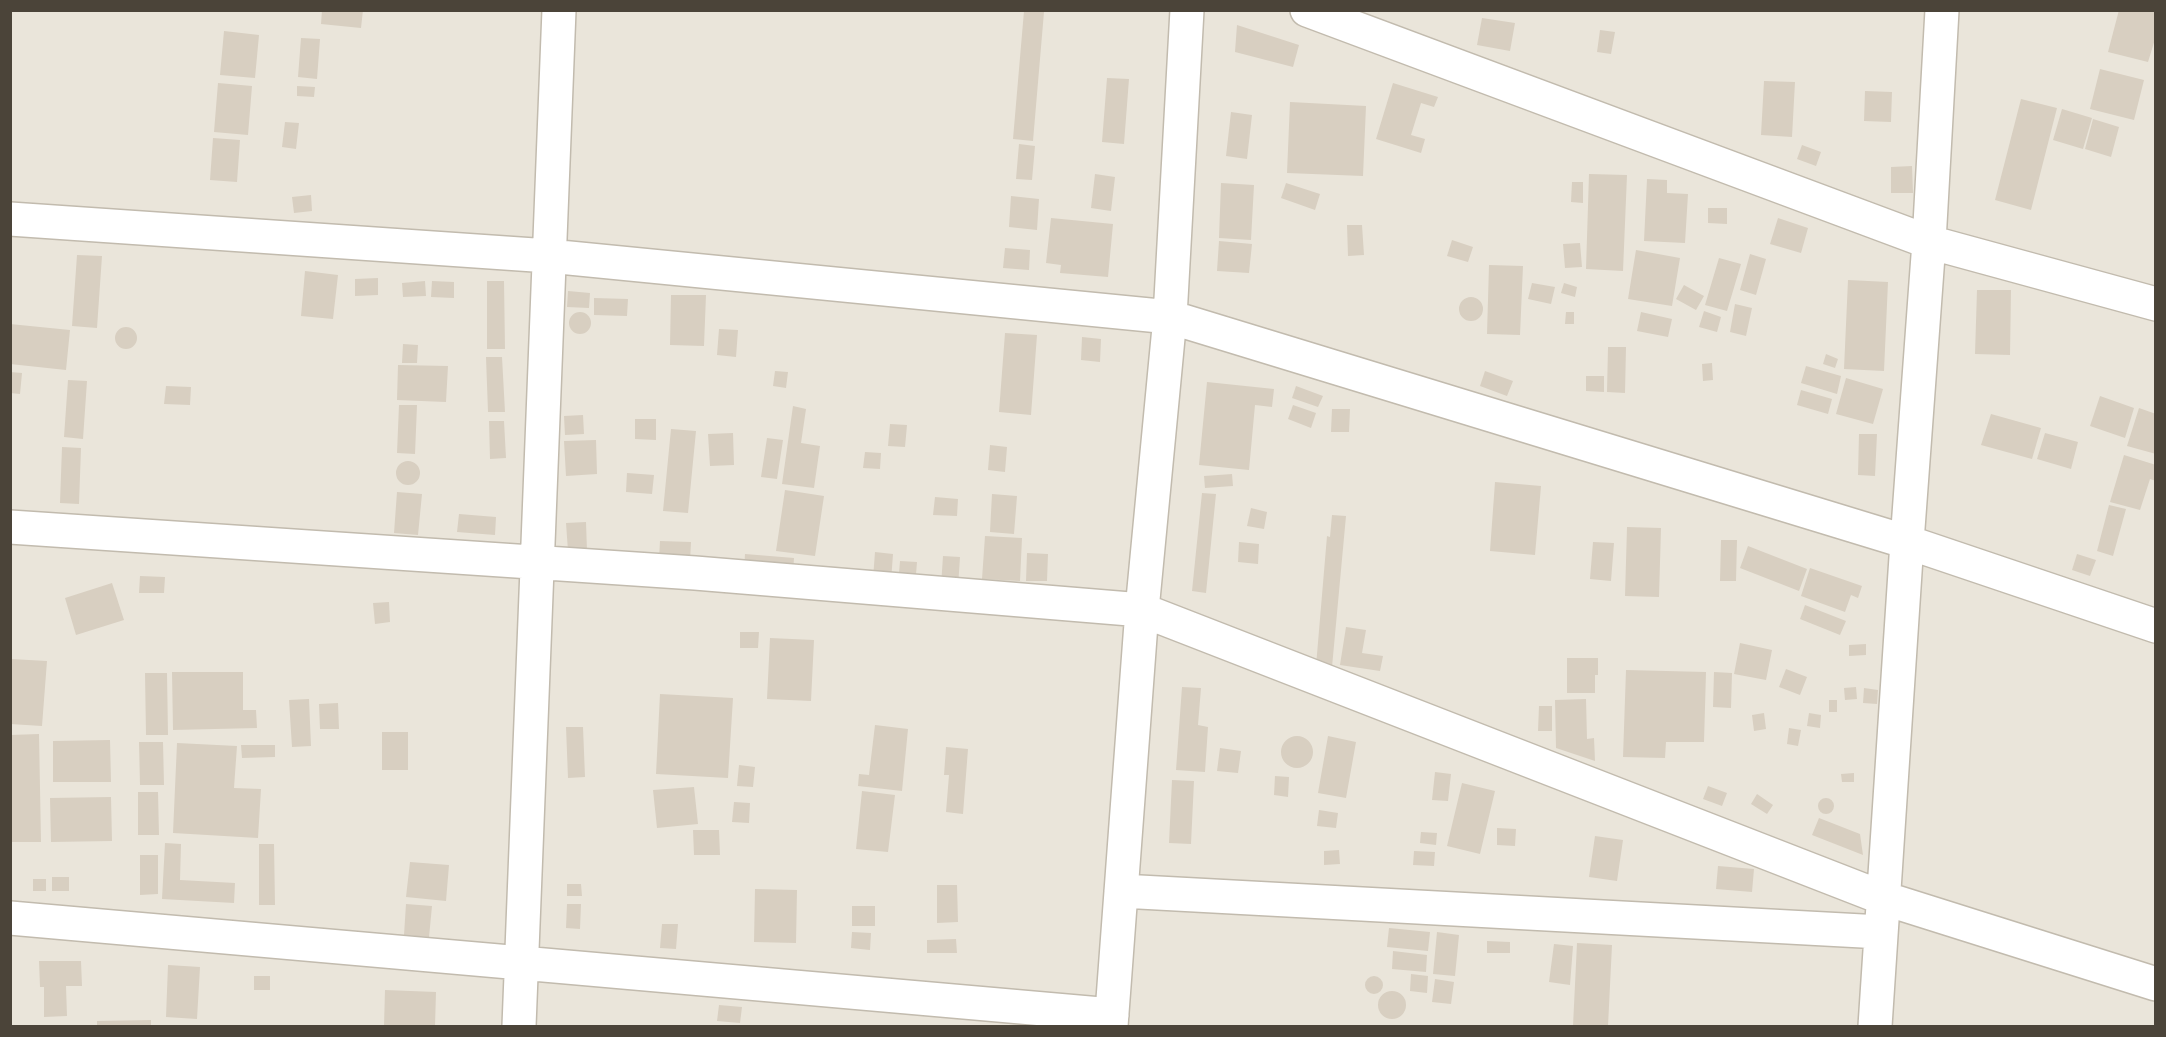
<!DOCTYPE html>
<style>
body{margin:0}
#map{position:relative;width:2166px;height:1037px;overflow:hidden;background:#f6f3ec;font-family:Cabin,sans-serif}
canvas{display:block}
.frame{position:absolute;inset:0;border:12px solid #4b4439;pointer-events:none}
</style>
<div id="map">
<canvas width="2166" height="1037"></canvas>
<div class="frame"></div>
</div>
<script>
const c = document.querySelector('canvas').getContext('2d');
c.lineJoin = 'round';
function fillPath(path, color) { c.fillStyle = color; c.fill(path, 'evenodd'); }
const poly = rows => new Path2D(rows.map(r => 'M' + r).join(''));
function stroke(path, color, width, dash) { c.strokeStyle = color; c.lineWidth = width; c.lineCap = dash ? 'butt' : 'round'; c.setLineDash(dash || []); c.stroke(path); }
fillPath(poly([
 [11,11,2155,11,2155,1026,11,1026]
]), '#eae5da');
fillPath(poly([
 [322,10,363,10,361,28,321,24],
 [2119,10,2156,10,2156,36,2148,62,2108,52],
 [1024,11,1044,12,1033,141,1013,139],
 [1482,18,1515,23,1510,51,1477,45],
 [1237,25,1299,45,1293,67,1235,52],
 [1600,30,1615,32,1611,54,1597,52],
 [224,31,259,35,255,78,220,75],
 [301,38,320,39,317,79,298,77],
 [2100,69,2144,80,2134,120,2090,109],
 [1107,78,1129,79,1124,144,1102,142],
 [1764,81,1795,82,1792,137,1761,135],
 [218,83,252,86,248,135,214,132],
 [1393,83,1438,97,1434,107,1421,103,1411,135,1425,139,1421,153,1376,139],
 [297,86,315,87,314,97,297,96],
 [1865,91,1892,92,1891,122,1864,121],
 [2021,99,2057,108,2031,210,1995,200],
 [1290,102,1366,106,1363,176,1287,173],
 [2062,109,2092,118,2083,149,2053,140],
 [1231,112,1252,115,1247,159,1226,156],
 [2093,119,2119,127,2111,157,2085,149],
 [285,122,299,123,296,149,282,147],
 [213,138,240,140,237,182,210,180],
 [1019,144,1035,146,1032,180,1016,179],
 [1802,145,1821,152,1816,166,1797,159],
 [1912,166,1913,193,1891,193,1891,167],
 [1095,174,1115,177,1111,211,1091,208],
 [1589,174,1627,175,1623,271,1586,269],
 [1647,179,1667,180,1667,193,1688,194,1685,243,1644,241],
 [1572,182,1583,182,1583,203,1571,202],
 [1221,183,1254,185,1251,240,1219,238],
 [1286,183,1320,194,1315,210,1281,198],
 [311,195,312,211,294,213,292,197],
 [1011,196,1039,199,1037,230,1009,227],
 [1708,208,1727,208,1727,224,1708,223],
 [1051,218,1113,224,1108,277,1060,273,1061,265,1046,263],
 [1778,218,1808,228,1801,253,1770,244],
 [1347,225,1362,225,1364,255,1348,256],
 [1452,240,1473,247,1468,262,1447,256],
 [1219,241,1252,244,1249,273,1217,271],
 [1580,243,1582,267,1565,268,1563,244],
 [1005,248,1030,250,1029,270,1003,268],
 [1636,250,1680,258,1672,306,1628,299],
 [1750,254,1766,259,1756,295,1740,290],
 [77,255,102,256,97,328,72,326],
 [1719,258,1741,264,1727,311,1705,305],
 [1489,265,1523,266,1520,335,1487,334],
 [305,271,338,275,333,319,301,316],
 [378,278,378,295,355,296,355,279],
 [1848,280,1888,282,1884,371,1844,369],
 [425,281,426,296,403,297,402,283],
 [432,281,454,282,454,298,431,297],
 [487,281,504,281,505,349,487,349],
 [1532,283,1555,287,1551,304,1528,299],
 [1564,283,1577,287,1575,297,1561,293],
 [1684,285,1704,296,1696,310,1676,299],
 [1977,290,2011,290,2010,355,1975,354],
 [568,291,590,293,589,308,567,307],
 [671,295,706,295,704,346,670,345],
 '1459 309a12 12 0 1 1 24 0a12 12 0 1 1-24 0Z',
 [594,298,628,299,627,316,594,315],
 [1735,304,1752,308,1746,336,1730,332],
 [1704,311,1721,317,1717,332,1699,327],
 '569 323a11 11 0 1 1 22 0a11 11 0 1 1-22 0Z',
 [1566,312,1574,312,1574,324,1565,324],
 [1641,312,1672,319,1668,337,1637,331],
 [10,324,70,330,66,370,10,364],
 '115 338a11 11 0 1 1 22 0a11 11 0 1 1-22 0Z',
 [719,329,738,330,736,357,717,355],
 [1005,333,1037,335,1031,415,999,412],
 [1082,337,1101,339,1100,362,1081,360],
 [403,344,418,345,417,363,402,363],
 [1608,347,1626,347,1625,393,1607,392],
 [1826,354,1838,359,1835,368,1823,364],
 [486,357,502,357,505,412,488,412],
 [1712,363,1713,380,1703,381,1702,364],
 [398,365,448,366,446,402,397,400],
 [1806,366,1841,376,1837,394,1801,383],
 [775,371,788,372,786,388,773,386],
 [1485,371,1513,381,1507,396,1480,386],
 [10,372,22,373,20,394,10,393],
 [1586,376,1604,376,1604,392,1586,391],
 [1846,378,1883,389,1873,424,1836,414],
 [68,380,87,381,83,439,64,437],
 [1207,382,1274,389,1272,407,1255,405,1249,470,1199,465],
 [166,386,191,387,190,405,164,404],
 [1296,386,1323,396,1318,407,1292,398],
 [1801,390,1832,399,1828,414,1797,405],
 [2100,396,2134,408,2125,438,2090,426],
 [399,405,417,405,415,454,397,453],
 [1293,405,1316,413,1311,428,1288,419],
 [793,406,806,409,801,443,820,446,814,488,782,484],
 [2139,408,2156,414,2156,454,2127,446],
 [1332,409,1350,409,1349,432,1331,432],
 [1991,414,2041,428,2032,459,1981,445],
 [583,415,584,434,565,435,564,416],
 [635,419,656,419,656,440,635,439],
 [489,421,504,421,506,458,490,459],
 [890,424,907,425,905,447,888,446],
 [671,429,696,431,688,513,663,511],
 [733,433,734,465,710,466,708,434],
 [2045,433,2078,442,2071,469,2037,459],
 [1859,434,1877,434,1875,476,1858,475],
 [767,438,783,440,777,479,761,477],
 [596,440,597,474,566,476,564,441],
 [990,445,1007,447,1005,472,988,470],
 [62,447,81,448,79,504,60,503],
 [865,452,881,453,880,469,863,468],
 [2124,455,2156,465,2156,481,2150,479,2140,510,2110,502],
 '396 473a12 12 0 1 1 24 0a12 12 0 1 1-24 0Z',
 [627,473,654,475,652,494,626,492],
 [1232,474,1233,486,1205,488,1204,476],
 [1495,482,1541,486,1535,555,1490,551],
 [785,490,824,496,815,556,776,551],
 [397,492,422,494,418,535,394,533],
 [1202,493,1216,494,1206,593,1192,591],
 [992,494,1017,496,1014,534,990,532],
 [935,497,958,499,957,516,933,515],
 [2109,505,2126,509,2113,556,2097,551],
 [1251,508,1267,512,1264,529,1247,526],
 [459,514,496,517,495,535,457,532],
 [1332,515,1346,516,1332,667,1316,666,1327,536,1330,537],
 [586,522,587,551,568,551,566,523],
 [1627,527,1661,528,1659,597,1625,596],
 [985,536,1022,538,1020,581,982,579],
 [1721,540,1737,540,1736,581,1720,581],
 [660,541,691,542,690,561,659,560],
 [1239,542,1259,544,1258,564,1238,562],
 [1593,542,1614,543,1611,581,1590,579],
 [1748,546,1807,569,1799,591,1740,568],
 [875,552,893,554,891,581,873,579],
 [1027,553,1048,554,1047,581,1026,581],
 [745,554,794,558,793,573,744,569],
 [2077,554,2096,560,2090,576,2072,570],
 [943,556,960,557,958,587,941,586],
 [900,561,917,562,915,587,898,586],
 [1810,568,1862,586,1858,598,1851,595,1845,612,1801,596],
 [140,576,165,577,164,593,139,593],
 [112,583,124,620,76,635,65,598],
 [389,602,390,622,375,624,373,603],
 [1805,605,1846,621,1840,635,1800,619],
 [1346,627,1366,630,1362,653,1383,656,1380,671,1340,665],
 [740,632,759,632,758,648,740,648],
 [770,638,814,640,811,701,767,699],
 [1740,643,1772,650,1766,680,1734,674],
 [1866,644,1866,655,1849,656,1849,645],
 [1567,658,1598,658,1598,675,1595,675,1595,693,1567,693],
 [11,659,47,661,42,726,10,724],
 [1786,669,1807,677,1800,695,1779,687],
 [1626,670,1706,672,1704,742,1666,742,1665,758,1623,757],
 [172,672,243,672,243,710,256,710,257,728,173,730],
 [1714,672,1732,673,1731,708,1713,707],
 [145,673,167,673,168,735,146,735],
 [1182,687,1201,688,1198,725,1208,727,1205,772,1176,770],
 [1856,687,1857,699,1845,700,1844,688],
 [1864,688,1878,690,1877,704,1863,703],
 [660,694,733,698,728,778,656,774],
 [309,699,311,746,292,747,289,700],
 [1586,699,1587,739,1594,738,1595,761,1556,748,1555,700],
 [1829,700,1837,700,1837,712,1829,712],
 [338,703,339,729,320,729,319,704],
 [1539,706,1552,706,1552,731,1538,731],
 [1764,713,1766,729,1754,731,1752,715],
 [1809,713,1821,715,1820,728,1807,726],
 [875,725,908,729,902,791,858,786,859,774,869,775],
 [566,727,583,727,585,777,568,778],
 [1789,728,1801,730,1798,746,1787,744],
 [382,732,408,732,408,770,382,770],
 [39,734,41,842,10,842,10,735],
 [1328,736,1356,742,1346,798,1318,793],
 '1281 752a16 16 0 1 1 32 0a16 16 0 1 1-32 0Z',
 [110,740,111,782,53,782,53,741],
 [139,742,163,742,164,785,140,785],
 [177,743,237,746,234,788,261,789,258,838,173,833],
 [241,745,275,745,275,757,242,758],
 [946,747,968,749,963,814,946,812,949,775,944,775],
 [1220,748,1241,751,1238,773,1217,771],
 [739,765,755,767,753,787,737,786],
 [1435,772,1451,774,1448,801,1432,800],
 [1854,773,1854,782,1842,782,1841,774],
 [1275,776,1289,777,1288,797,1274,795],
 [1172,780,1194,781,1191,844,1169,843],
 [1462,783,1495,791,1480,854,1447,846],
 [1708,786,1727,793,1722,806,1703,799],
 [694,787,698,824,657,828,653,790],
 [862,791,895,795,888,852,856,849],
 [138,792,158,792,159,835,138,835],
 [1757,794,1773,805,1767,814,1751,804],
 [111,797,112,841,51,842,50,798],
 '1818 806a8 8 0 1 1 16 0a8 8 0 1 1-16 0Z',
 [734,802,750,803,749,823,732,822],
 [1319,810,1338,813,1336,828,1317,826],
 [1819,818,1860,834,1863,855,1812,835],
 [1497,828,1516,829,1515,846,1497,845],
 [693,830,719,830,720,855,694,855],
 [1421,832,1437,833,1436,845,1420,843],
 [1595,836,1623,840,1617,881,1589,877],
 [165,843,181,844,180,880,235,883,234,903,162,899],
 [259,844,274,844,275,905,259,905],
 [1339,850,1340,864,1324,865,1324,851],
 [1414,851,1435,852,1434,866,1413,865],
 [140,855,158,855,158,894,140,895],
 [410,862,449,865,446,901,406,897],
 [1718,866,1754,869,1752,892,1716,889],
 [52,877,69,877,69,891,52,891],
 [33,879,46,879,46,891,33,891],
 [567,884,581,884,582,896,567,896],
 [937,885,957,885,958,922,937,923],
 [755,889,797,890,796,943,754,942],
 [406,904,432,906,429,937,404,935],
 [567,904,581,904,580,929,566,928],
 [852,906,875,906,875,926,852,926],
 [662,924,678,924,676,949,660,948],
 [1389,928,1430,932,1428,951,1387,947],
 [852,932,871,933,870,950,851,948],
 [1437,932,1459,935,1455,976,1433,974],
 [956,939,957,953,927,953,927,940],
 [1487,941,1510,942,1510,953,1487,953],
 [1577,943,1612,945,1608,1026,1573,1026],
 [1554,944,1573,946,1570,985,1549,982],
 [1393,951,1427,955,1426,972,1392,969],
 [39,961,81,961,82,986,66,986,67,1016,44,1017,44,987,40,987],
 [168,965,200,967,197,1019,166,1017],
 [1411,974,1428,976,1427,993,1410,991],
 [254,976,270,976,270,990,254,990],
 '1365 985a9 9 0 1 1 18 0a9 9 0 1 1-18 0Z',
 [1435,979,1454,982,1451,1004,1432,1002],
 [385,990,436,992,435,1026,384,1026],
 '1378 1005a14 14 0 1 1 28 0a14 14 0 1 1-28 0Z',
 [719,1005,742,1007,740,1023,717,1021],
 [151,1020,151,1026,97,1026,97,1021]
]), '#d8cfc1');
const street = poly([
 [1307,10,1929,242,2156,304],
 [10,219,549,256,1170,317,1907,542,2156,626],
 [10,527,695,573,1142,610,1883,898,2156,984],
 [1121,891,1881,932],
 [10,918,1112,1015],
 [519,1026,559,10],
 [1111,1026,1142,610,1170,317,1187,10],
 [1875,1026,1907,542,1929,242,1942,10]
]);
stroke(street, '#c2bbae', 36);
stroke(street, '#fff', 33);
</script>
